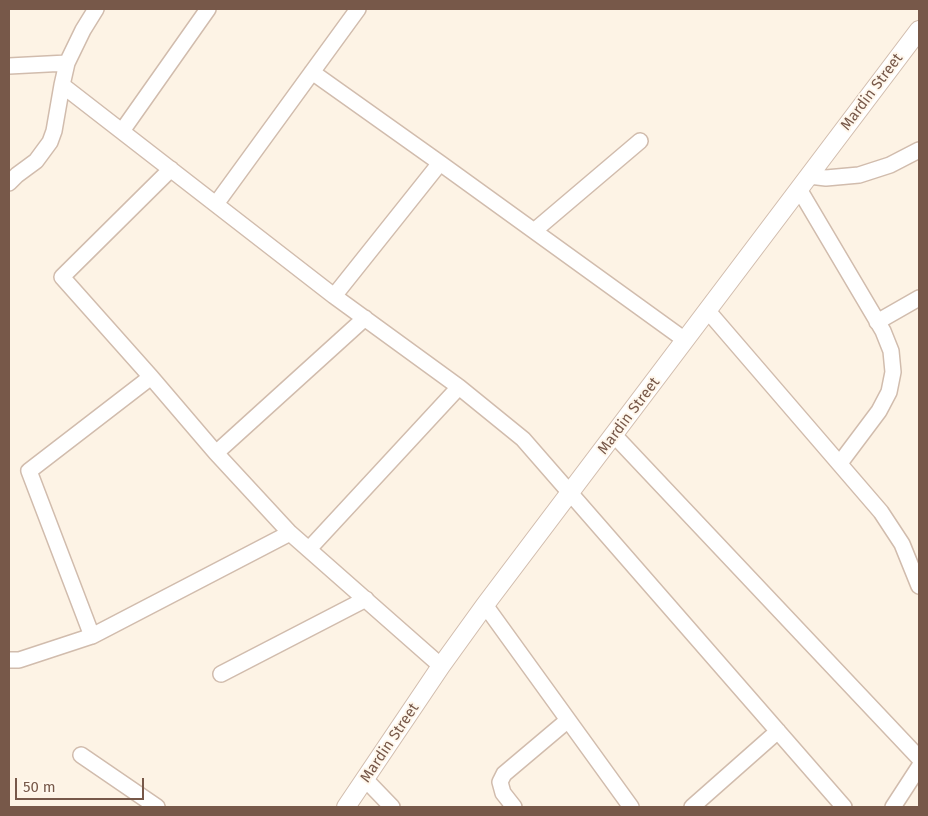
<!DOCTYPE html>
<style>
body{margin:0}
#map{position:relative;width:928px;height:816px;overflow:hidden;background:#fdf3e5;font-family:"Fira Sans",sans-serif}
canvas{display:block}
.frame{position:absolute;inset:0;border:10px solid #775849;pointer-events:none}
.scale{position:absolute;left:15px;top:778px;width:129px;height:22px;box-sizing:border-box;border:2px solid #775849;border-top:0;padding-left:6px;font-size:15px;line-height:18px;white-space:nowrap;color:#775849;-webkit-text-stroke:4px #fff7ec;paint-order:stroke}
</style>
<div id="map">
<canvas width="928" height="816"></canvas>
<div class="frame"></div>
<div class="scale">50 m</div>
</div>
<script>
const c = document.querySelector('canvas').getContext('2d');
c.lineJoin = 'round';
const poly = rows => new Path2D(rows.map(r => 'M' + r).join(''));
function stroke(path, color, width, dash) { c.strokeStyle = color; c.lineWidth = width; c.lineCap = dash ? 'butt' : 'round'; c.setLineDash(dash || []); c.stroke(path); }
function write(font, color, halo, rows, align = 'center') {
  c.font = font + ' "Fira Sans",sans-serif'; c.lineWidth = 4; c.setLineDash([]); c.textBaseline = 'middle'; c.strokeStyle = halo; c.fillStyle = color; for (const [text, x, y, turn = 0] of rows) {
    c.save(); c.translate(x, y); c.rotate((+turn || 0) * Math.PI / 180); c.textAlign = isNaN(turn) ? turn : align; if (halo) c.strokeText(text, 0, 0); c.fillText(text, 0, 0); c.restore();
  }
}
const minor = poly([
 [9,66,67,63],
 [312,72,440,163,685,340],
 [62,85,334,296,459,387,523,439,844,807],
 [122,131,208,9],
 [171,169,62,277,151,377,216,453,290,533,441,666],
 [809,176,826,178,859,175,890,165,919,150],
 [9,183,17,175,36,161,50,142,54,131,62,85,67,63,83,30,96,9],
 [799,189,883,331,891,351,893,372,889,392,879,411,840,463],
 [216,204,358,9],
 [534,231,640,141],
 [334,296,440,163],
 [707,310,881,512,902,544,919,586],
 [877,322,919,298],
 [614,435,919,758],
 [216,453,365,318],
 [309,549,459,387],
 [485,605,631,807],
 [92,636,29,471,151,377],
 [9,660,19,660,92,636,290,533],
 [221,674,366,599],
 [81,755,157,807],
 [365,779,392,807],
 [514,807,503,793,500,782,504,774,568,720],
 [692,807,778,731],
 [893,807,919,767]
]);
const tertiary = poly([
 [346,807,441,666,485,605,919,30]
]);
stroke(minor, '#d1bcad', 18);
stroke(tertiary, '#d1bcad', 20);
stroke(minor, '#fff', 15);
stroke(tertiary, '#fff', 18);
write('15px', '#775849', '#fff7ec', [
 ["Mardin Street",872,92,-53],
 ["Mardin Street",629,416,-53],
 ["Mardin Street",390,743,-56]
]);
</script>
